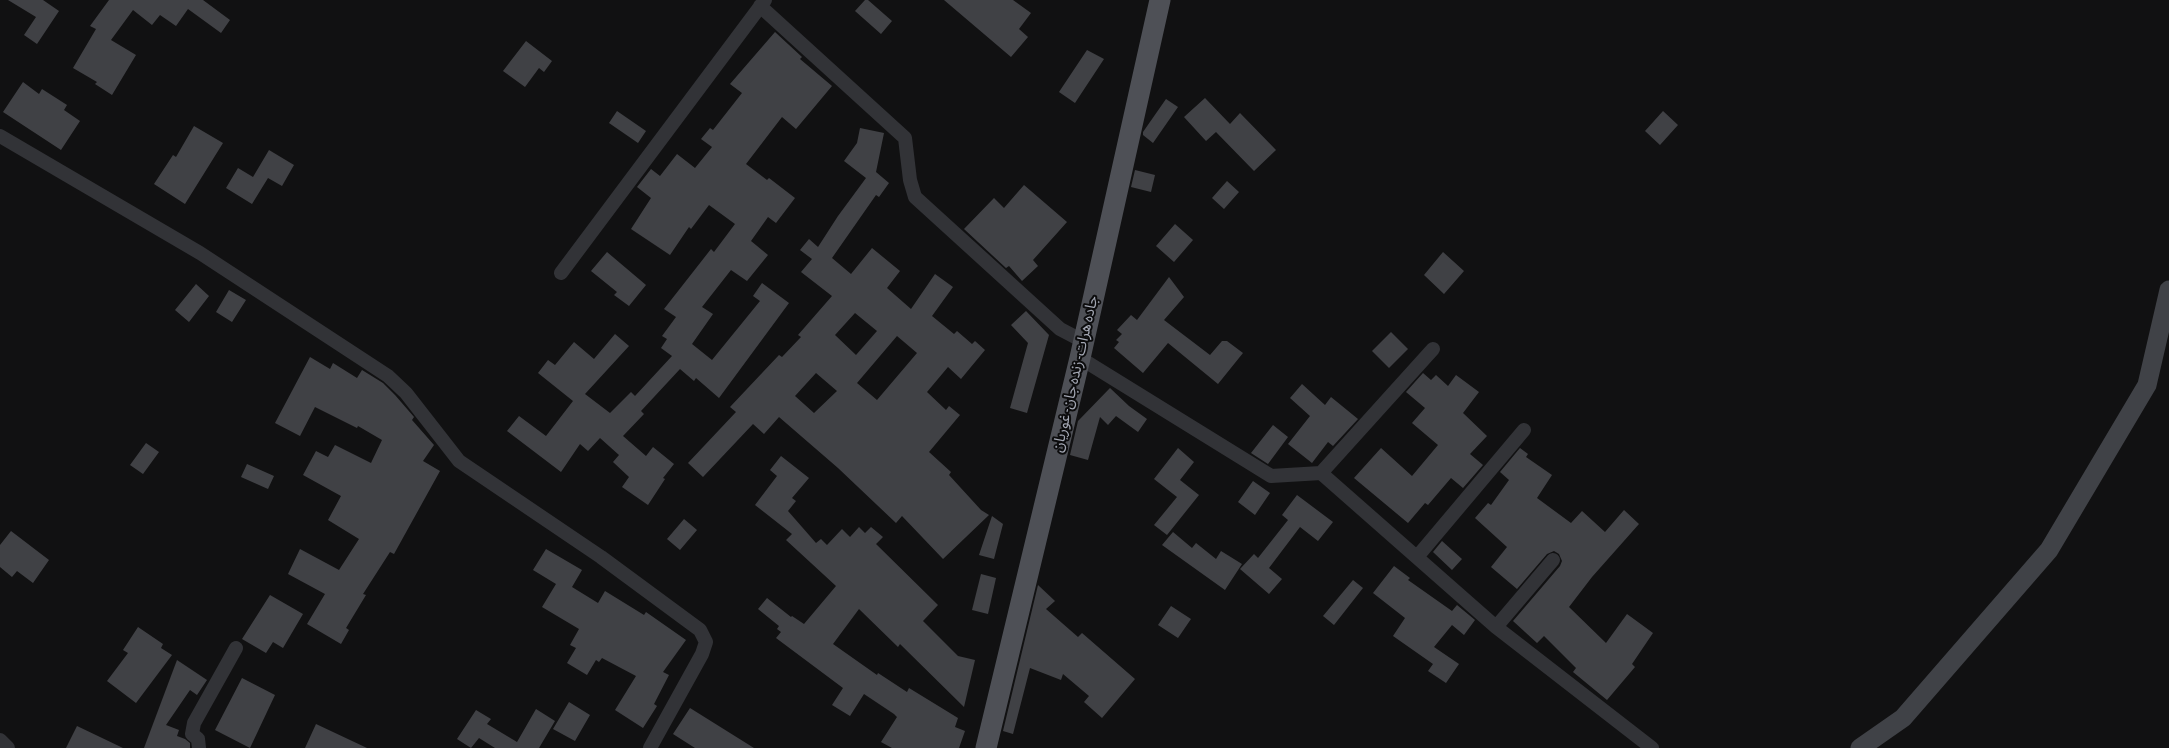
<!DOCTYPE html>
<meta charset="utf-8">
<style>
body{margin:0}
canvas{display:block;background:#111112}
</style>
<canvas width="2169" height="748"></canvas>
<script>
const c = document.querySelector('canvas').getContext('2d');
c.lineJoin = 'round';
function fillPath(path, color) { c.fillStyle = color; c.fill(path, 'evenodd'); }
const poly = rows => new Path2D(rows.map(r => 'M' + r).join(''));
function stroke(path, color, width, dash) { c.strokeStyle = color; c.lineWidth = width; c.lineCap = dash ? 'butt' : 'round'; c.setLineDash(dash || []); c.stroke(path); }
function write(font, color, halo, rows, align = 'center') {
  c.font = font + ' "Asap Condensed","Noto Sans Arabic",sans-serif'; c.lineWidth = 4; c.setLineDash([]); c.textBaseline = 'middle'; c.strokeStyle = halo; c.fillStyle = color; for (const [text, x, y, turn = 0] of rows) {
    c.save(); c.translate(x, y); c.rotate((+turn || 0) * Math.PI / 180); c.textAlign = isNaN(turn) ? turn : align; if (halo) c.strokeText(text, 0, 0); c.fillText(text, 0, 0); c.restore();
  }
}
fillPath(poly([
 [8,0,43,0,59,11,37,44,24,35,36,17],
 [109,0,203,0,230,20,221,33,188,9,176,26,160,15,152,25,133,10,111,40,136,55,112,95,95,84,97,82,73,68,96,29,90,26],
 [865,0,868,0,892,21,881,34,855,11],
 [944,0,1013,0,1031,13,1019,29,1028,37,1011,57],
 [775,32,802,57,800,59,832,86,796,129,782,117,746,164,767,180,769,178,795,198,776,223,768,217,751,241,768,255,747,281,731,270,702,307,713,314,692,344,712,360,760,301,753,296,762,283,789,303,719,398,696,378,694,381,680,369,641,411,644,414,623,436,646,456,653,447,674,464,663,478,665,479,648,505,622,487,629,477,613,462,619,455,600,438,588,451,580,444,561,472,507,431,519,416,546,436,573,401,538,373,548,360,555,365,574,342,594,359,615,334,629,346,585,394,610,413,631,392,635,396,672,356,661,348,667,339,662,336,676,317,664,309,711,249,714,252,735,224,709,205,691,229,689,227,670,255,631,229,651,198,637,187,651,169,660,176,677,154,695,168,712,147,701,139,710,128,713,130,742,93,730,84],
 [526,41,552,61,544,72,539,68,525,87,503,71],
 [1087,50,1104,59,1075,103,1059,92],
 [23,82,39,94,42,89,67,105,64,110,80,121,61,150,3,112],
 [1205,98,1230,124,1240,113,1276,150,1254,171,1216,132,1206,141,1184,117],
 [1166,99,1178,107,1153,143,1143,135,1143,132],
 [617,111,646,131,638,143,609,123],
 [1663,111,1678,125,1660,145,1645,131],
 [194,126,223,143,185,204,154,184,173,155,176,157],
 [860,128,884,133,876,172,889,183,879,197,876,195,832,258,851,274,872,248,900,271,887,288,911,309,935,274,953,287,932,316,954,334,957,331,972,344,975,341,985,350,961,379,948,367,927,392,946,410,949,406,960,415,929,452,951,472,949,475,981,510,989,515,943,559,902,516,896,523,838,468,779,417,764,434,753,424,703,477,688,463,736,412,730,407,779,355,782,357,801,337,798,335,832,296,801,272,812,259,800,250,809,239,818,247,838,216,866,178,844,161,857,143],
 [855,313,877,331,856,355,835,335],
 [897,336,917,353,877,400,857,383],
 [816,373,837,391,814,413,795,396],
 [269,150,294,165,282,186,268,178,252,204,226,188,238,168,253,177],
 [1135,170,1155,175,1151,192,1131,187],
 [1227,181,1239,192,1224,209,1212,198],
 [1024,185,1067,222,1033,260,1038,266,1022,281,1009,266,1006,268,964,229,994,198,1004,208],
 [1175,224,1193,240,1174,262,1156,246],
 [607,252,646,285,629,306,614,295,617,292,591,271],
 [1443,252,1464,271,1444,294,1424,275],
 [1169,277,1184,297,1164,320,1210,355,1222,341,1227,341,1243,353,1218,384,1168,343,1143,373,1114,348,1119,342,1116,340,1122,334,1117,330,1131,315,1137,320],
 [196,284,209,296,189,322,175,310],
 [229,290,246,300,232,322,216,312],
 [1026,311,1049,335,1027,413,1010,408,1028,343,1011,325],
 [1391,332,1408,349,1389,368,1372,351],
 [310,357,330,369,333,363,357,378,362,370,383,383,395,395,414,417,412,420,434,445,423,461,440,471,394,554,390,552,363,594,366,595,346,628,349,630,341,644,307,624,325,594,288,574,300,549,339,570,359,539,328,520,341,496,303,475,316,451,328,457,335,445,371,463,382,440,358,426,357,428,315,407,300,436,275,423],
 [1423,373,1431,380,1436,375,1448,386,1456,375,1479,392,1463,413,1487,436,1470,454,1483,465,1463,488,1451,478,1428,505,1425,503,1408,523,1354,478,1381,448,1412,476,1438,445,1412,423,1425,408,1406,392],
 [1302,384,1325,405,1331,397,1358,419,1333,446,1328,442,1312,463,1288,444,1310,416,1290,398],
 [1110,388,1129,406,1147,419,1138,432,1116,416,1108,425,1100,417,1088,460,1070,455,1078,421],
 [1273,425,1288,437,1268,464,1251,453],
 [146,443,159,452,143,474,130,465],
 [1178,448,1194,462,1180,480,1199,495,1167,535,1154,525,1177,497,1154,479],
 [1520,448,1528,454,1526,457,1552,475,1537,498,1571,523,1582,511,1605,532,1624,510,1639,524,1592,577,1569,607,1606,643,1627,614,1653,633,1632,664,1635,667,1607,700,1573,672,1576,668,1544,636,1537,643,1513,621,1560,566,1562,561,1559,554,1554,551,1547,554,1517,589,1491,567,1507,547,1475,518,1488,503,1491,505,1509,480,1500,472],
 [781,456,809,478,792,498,796,501,788,511,816,543,821,539,827,545,842,529,850,537,859,527,865,533,871,527,883,537,876,544,938,605,923,621,958,656,975,660,964,707,900,644,898,647,859,609,833,644,877,675,878,673,907,692,909,688,958,718,955,727,965,731,959,748,892,748,881,742,897,717,894,714,864,694,850,716,832,705,843,688,776,638,781,632,777,629,779,626,758,609,767,598,791,617,792,616,804,624,836,586,786,540,792,534,755,505,777,476,770,470],
 [247,464,274,476,268,489,241,477],
 [1253,481,1270,493,1255,515,1238,502],
 [1297,495,1333,522,1318,541,1300,527,1269,568,1282,579,1269,594,1240,569,1254,554,1258,558,1288,520,1282,515],
 [992,516,1003,524,994,559,979,555],
 [684,519,697,530,680,550,667,539],
 [11,531,49,560,33,583,17,571,12,577,0,567,0,545],
 [1173,532,1192,548,1196,543,1216,559,1221,551,1242,564,1225,590,1162,545],
 [1442,541,1462,559,1452,570,1433,552],
 [546,549,582,570,572,587,598,603,605,591,644,615,646,612,686,640,663,672,669,675,654,704,657,706,643,728,615,710,636,676,602,658,599,662,596,660,587,675,567,663,576,648,570,645,579,629,542,607,556,584,533,570],
 [1394,566,1410,578,1408,580,1452,611,1457,605,1475,620,1464,635,1452,625,1434,647,1459,664,1446,683,1428,671,1433,664,1393,636,1405,618,1373,593],
 [981,574,996,578,988,614,972,610],
 [1353,580,1363,588,1334,625,1323,616],
 [1038,585,1055,601,1046,609,1078,637,1082,633,1135,679,1102,718,1084,702,1089,696,1063,674,1061,680,1030,668,1013,734,1003,731],
 [270,595,303,614,283,648,273,642,266,653,242,639],
 [1171,606,1191,619,1178,638,1158,625],
 [138,627,163,644,161,648,172,655,136,703,107,681,128,653,123,650],
 [177,660,207,680,197,695,190,690,166,725,179,730,177,736,185,739,190,743,190,748,144,748],
 [242,678,275,695,250,748,215,730],
 [569,702,590,715,575,741,553,729],
 [690,708,754,748,695,748,673,734],
 [536,709,555,721,539,748,495,748,479,738,471,748,457,739,476,710,491,719,487,724,517,742],
 [316,724,367,748,305,748],
 [77,726,123,748,66,748]
]), '#404145');
stroke(poly([
 [760,6,905,138,910,180,915,197,1060,329,1083,341],
 [0,136,200,253,388,376,406,393,459,461,601,557,700,630,706,642,702,654,650,748],
 [561,273,765,0],
 [1080,358,1271,476,1321,473,1496,627,1652,748],
 [1321,473,1433,349],
 [1417,557,1524,430],
 [1496,627,1553,560],
 [0,740,8,748],
 [199,748,198,739,192,734,194,723,236,648]
]), '#323337', 14);
stroke(poly([
 [1860,748,1903,718,2049,550,2147,385,2169,290]
]), '#404247', 19);
stroke(poly([
 [986,748,1080,358,1160,0]
]), '#4e5056', 21);
write('15px', '#a3a7b3', '#0c0c0d', [
 ["جاده هرات- زنده جان- غوریان",1075,374,-77]
]);
</script>
